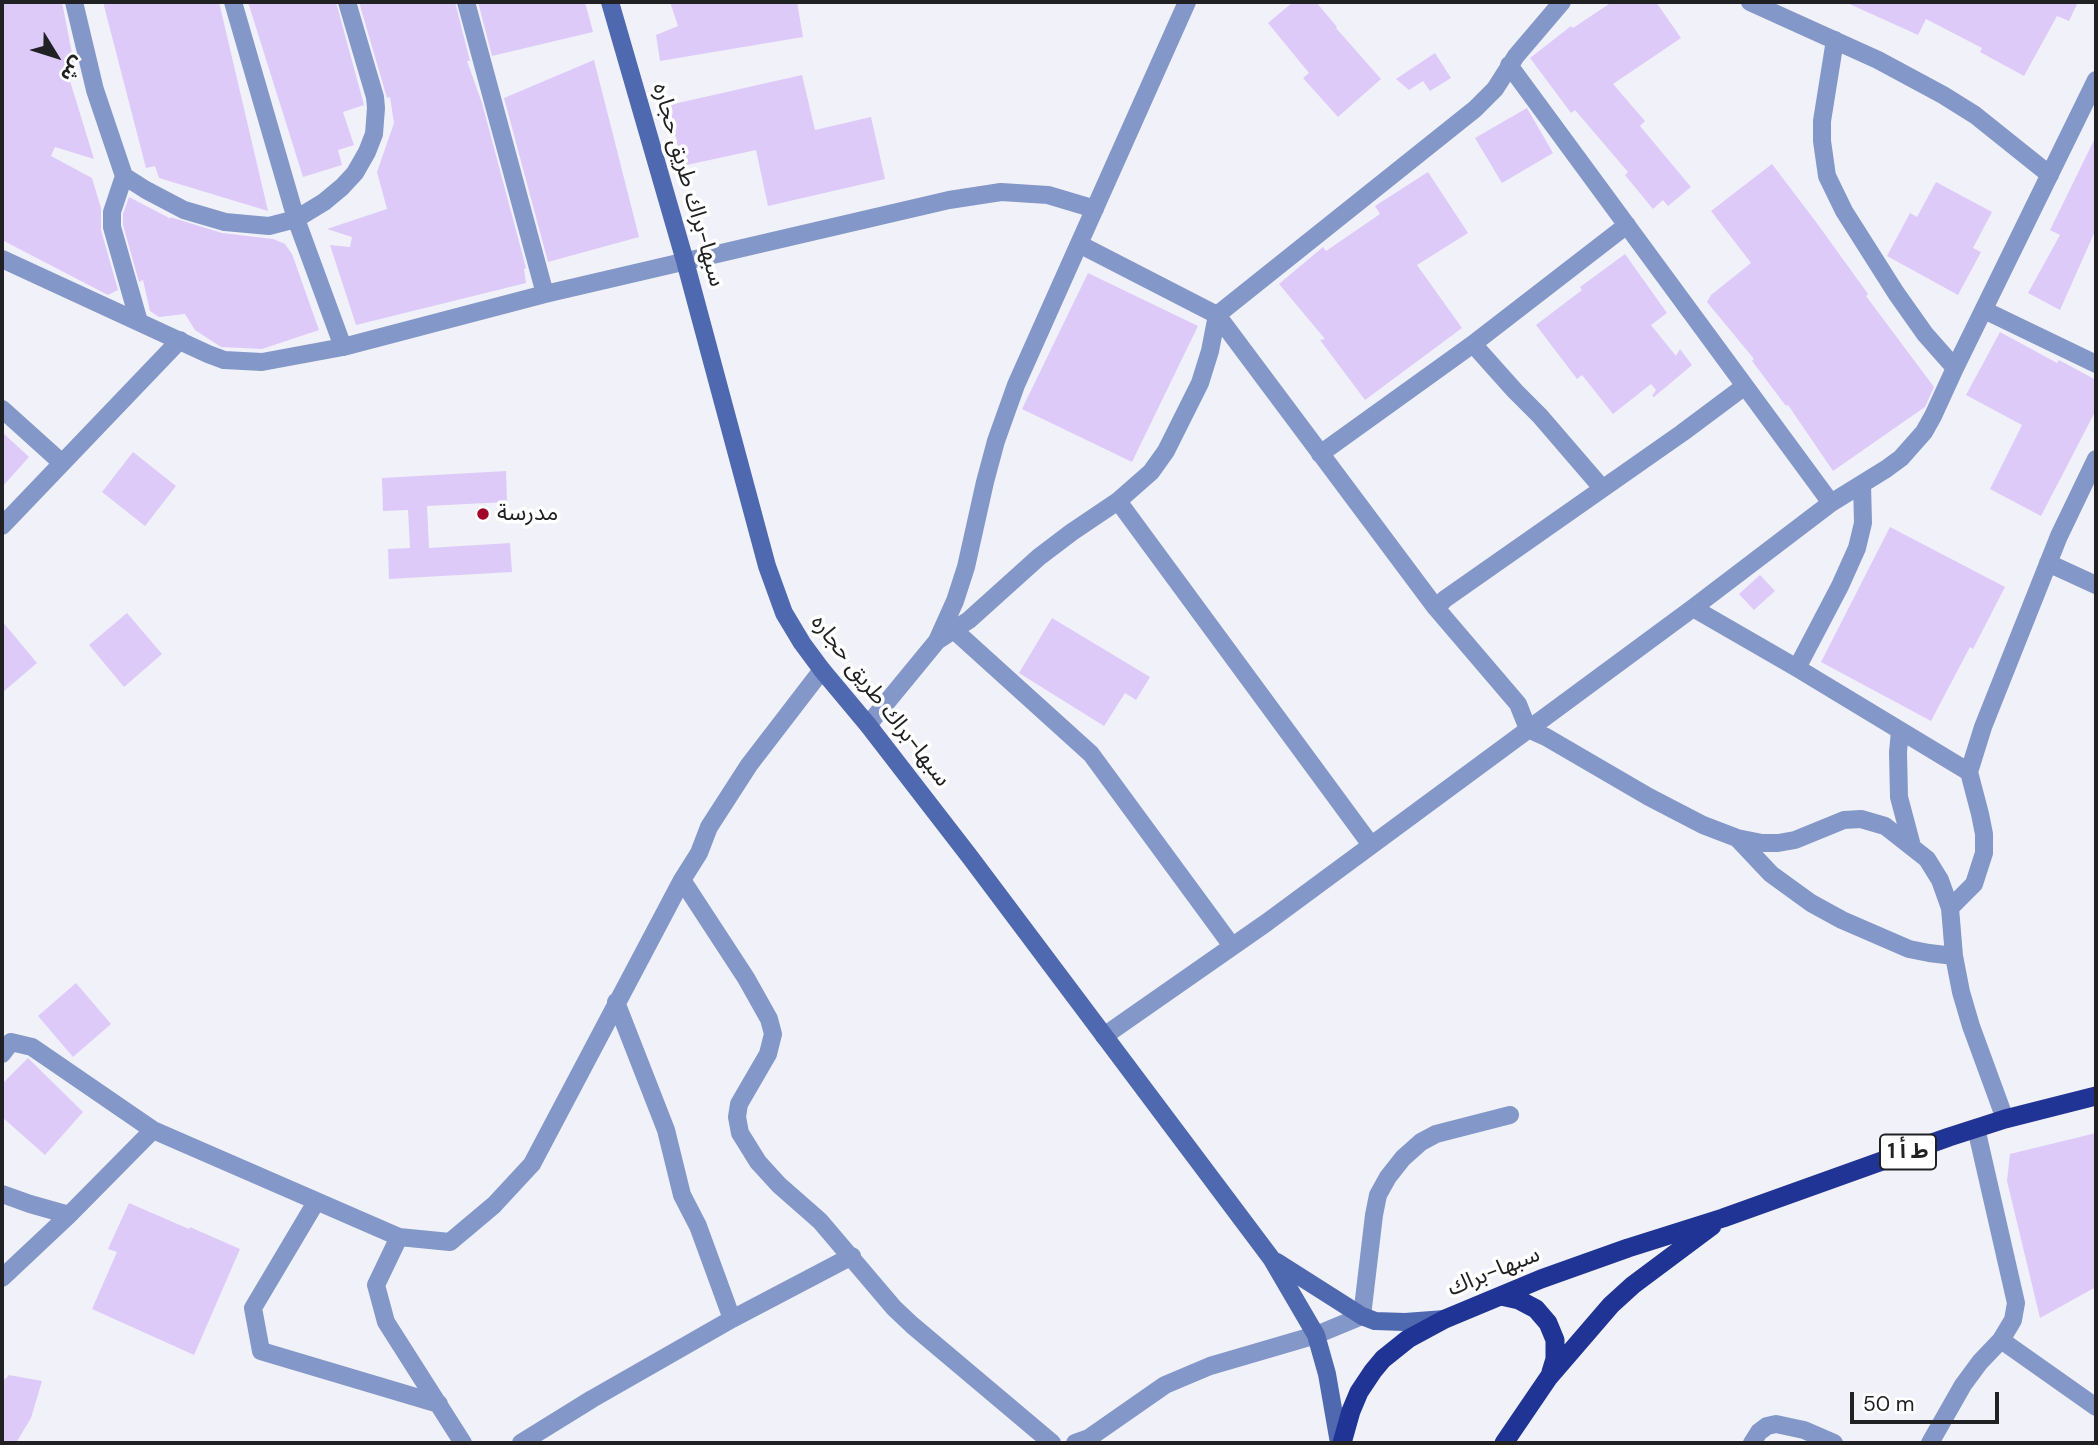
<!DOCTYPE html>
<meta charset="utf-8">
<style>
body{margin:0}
#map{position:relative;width:2098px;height:1445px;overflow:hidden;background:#f1f1fa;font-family:"DM Sans","Noto Sans Arabic",sans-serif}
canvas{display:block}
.frame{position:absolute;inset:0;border:4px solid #212124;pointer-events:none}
.north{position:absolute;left:21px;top:21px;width:70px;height:70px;-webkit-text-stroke:5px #fff;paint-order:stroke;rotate:128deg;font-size:19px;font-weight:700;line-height:28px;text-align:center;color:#212124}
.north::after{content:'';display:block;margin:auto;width:24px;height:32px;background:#212124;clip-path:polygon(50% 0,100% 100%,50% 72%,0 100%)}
.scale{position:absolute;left:1850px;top:1392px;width:149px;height:32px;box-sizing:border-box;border:4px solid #212124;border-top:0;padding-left:9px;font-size:21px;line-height:24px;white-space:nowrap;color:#212124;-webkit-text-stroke:5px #fff;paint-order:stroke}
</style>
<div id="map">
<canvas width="2098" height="1445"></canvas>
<div class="frame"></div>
<div class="north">ش</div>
<div class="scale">50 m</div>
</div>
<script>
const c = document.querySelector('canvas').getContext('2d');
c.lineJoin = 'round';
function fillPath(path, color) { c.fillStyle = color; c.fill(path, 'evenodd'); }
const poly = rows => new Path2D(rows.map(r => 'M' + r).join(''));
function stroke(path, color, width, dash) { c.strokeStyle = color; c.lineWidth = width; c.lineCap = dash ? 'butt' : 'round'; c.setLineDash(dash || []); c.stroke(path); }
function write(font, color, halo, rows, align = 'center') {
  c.font = font + ' "DM Sans","Noto Sans Arabic",sans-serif'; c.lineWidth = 7; c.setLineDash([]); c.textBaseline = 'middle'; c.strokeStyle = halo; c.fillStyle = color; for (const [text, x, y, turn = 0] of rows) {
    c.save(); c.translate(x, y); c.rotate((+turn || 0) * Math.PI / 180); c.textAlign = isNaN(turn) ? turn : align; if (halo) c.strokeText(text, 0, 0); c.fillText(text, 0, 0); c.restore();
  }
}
fillPath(poly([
 [2,2,62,2,76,74,70,81,94,159,55,147,51,156,92,178,101,208,101,230,118,290,108,295,2,240],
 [103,2,219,2,268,211,159,178,155,166,146,168],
 [248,2,336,2,364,105,343,112,354,145,338,150,342,165,303,177],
 [359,2,455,2,470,61,467,61,482,103,526,268,524,269,526,283,356,325,330,245,350,247,352,237,327,229,387,209,377,172,394,123,390,97,387,98],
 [478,2,585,2,593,32,492,56],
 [670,2,797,2,803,37,660,61,656,35,678,26],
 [1293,2,1316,2,1337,27,1336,28,1381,79,1338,117,1303,78,1309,73,1268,23],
 [1612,2,1656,2,1681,38,1613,84,1645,121,1640,126,1691,187,1668,206,1663,200,1653,209,1625,175,1628,172,1575,110,1571,113,1530,58,1571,26,1573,28],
 [1845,2,2078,2,2069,21,2057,16,2024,76,1980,52,1982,48,1926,19,1918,35],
 [1435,53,1451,78,1430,91,1423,81,1409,90,1396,79],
 [594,60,639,237,548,262,504,98],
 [802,75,815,130,871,117,885,179,768,206,756,150,682,166,669,105],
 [1527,108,1553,153,1502,183,1475,138],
 [2096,136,2096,229,2060,310,2028,293,2060,235,2050,230],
 [1772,164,1816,222,1868,294,1866,296,1934,387,1925,407,1833,471,1788,405,1786,406,1752,361,1754,359,1707,302,1711,295,1751,263,1711,211],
 [1428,172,1468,233,1417,265,1462,328,1365,400,1320,340,1325,339,1279,284,1323,247,1326,251,1380,214,1375,206],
 [1936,182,1992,212,1973,248,1981,252,1958,295,1887,256,1910,213,1917,217],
 [129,197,171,219,170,217,222,233,273,239,285,244,292,254,319,330,262,349,221,347,195,330,185,314,159,317,150,311,143,280,139,282,123,225,123,214],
 [1625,254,1667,313,1651,325,1676,356,1680,349,1692,365,1654,397,1652,396,1656,390,1651,384,1613,414,1582,375,1577,379,1536,325,1582,290,1580,287],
 [1088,273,1198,326,1132,462,1022,409],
 [2000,332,2057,363,2059,360,2096,380,2096,410,2041,516,1990,489,2022,425,1966,395],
 [2,432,29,457,2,487],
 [133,452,176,486,145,526,102,492],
 [506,471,507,502,427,506,429,548,510,543,512,572,389,579,388,549,410,548,408,510,383,511,382,478],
 [1890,527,2005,587,1973,649,1970,647,1931,721,1821,662],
 [1760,575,1775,591,1754,610,1739,594],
 [127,613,162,654,124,687,89,645],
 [1052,618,1150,677,1136,700,1125,693,1104,726,1019,673],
 [2,621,37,663,2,693],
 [76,983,111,1024,73,1057,38,1016],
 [28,1058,83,1112,45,1155,2,1117,2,1084],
 [2096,1133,2096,1287,2040,1318,2007,1181,2010,1154],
 [129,1203,189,1229,190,1227,240,1249,194,1355,92,1309,117,1252,108,1249],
 [9,1375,42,1381,31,1418,16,1443,2,1443,2,1382]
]), '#decaf9');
stroke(poly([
 [74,2,95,90,124,176,146,190,184,210,225,222,269,226,296,219,324,202,342,187,355,173,367,152,374,134,376,108,375,97,347,2],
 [233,2,296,219,343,347],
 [466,2,545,294],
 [1750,2,1878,60,1943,95,1975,115,2050,175],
 [1835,40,1822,121,1822,141,1827,176,1844,211,1896,293,1925,334,1955,368],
 [1509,65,1831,503],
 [124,176,112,212,112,227,139,322],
 [1079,244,1217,315,1436,608,1518,704,1528,729,1546,737,1649,797,1703,825,1737,838,1762,843,1778,843,1795,840,1844,820,1861,819,1885,826,1927,859,1940,880,1950,908,1954,956,1961,992,1971,1026,2005,1119],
 [2,259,208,354,224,360,262,362,343,347,545,294,949,200,1001,192,1048,195,1095,209],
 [1984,310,2096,364],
 [1473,344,1515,391,1540,416,1602,488],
 [2,409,62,463],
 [1320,454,1473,344,1627,225],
 [1118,501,1371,845],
 [2,526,180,340],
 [2048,563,2096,585],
 [1436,608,1445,599,1682,433,1745,386],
 [1693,608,1797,668,1969,772],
 [955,631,1091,754,1232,946],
 [937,641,969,620,1039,557,1072,532,1118,501,1151,472,1166,451,1200,383,1210,351,1217,315,1475,109,1495,89,1516,56,1562,2],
 [1797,668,1840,586,1857,548,1863,523,1862,484],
 [822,670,749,765,709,827,699,853,682,880,746,978,769,1019,773,1034,768,1054,739,1104,737,1117,740,1133,758,1162,779,1185,820,1221,894,1308,912,1325,1052,1443],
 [868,725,937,641,955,601,966,567,985,482,996,441,1016,385,1187,2],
 [1900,731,1898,752,1899,797,1912,846],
 [1737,838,1771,874,1811,903,1842,920,1909,949,1929,953,1954,956],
 [1950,908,1974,884,1984,853,1984,834,1980,814,1969,772,1983,727,2059,536,2096,459],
 [616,1002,666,1130,682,1195,698,1226,732,1319],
 [1104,1036,1266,923,1693,608,1831,503,1886,469,1901,458,1924,432,1933,416,1955,368,2096,80],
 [2,1054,11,1042,32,1047,153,1130],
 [2,1194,30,1204,69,1215,153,1130,399,1237],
 [316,1202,253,1308,261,1351,439,1404],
 [2,1278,69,1215],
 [2001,1340,2096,1407],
 [463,1443,386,1322,376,1285,399,1237,450,1242,494,1205,532,1164,682,880],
 [521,1443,592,1399,732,1319,852,1256],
 [1075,1443,1089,1438,1165,1385,1210,1366,1316,1335,1362,1316,1374,1215,1378,1195,1388,1177,1403,1158,1421,1142,1436,1134,1510,1115],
 [1752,1443,1759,1432,1767,1426,1776,1424,1804,1430,1834,1443],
 [1930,1443,1963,1385,1980,1362,2001,1340,2013,1320,2016,1303,1976,1128]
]), '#8397c8', 18);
stroke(poly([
 [610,2,685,261,767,566,784,613,802,643,822,670,868,725,970,857,1271,1258,1316,1335,1327,1374,1339,1443],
 [1277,1262,1362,1316,1375,1321,1405,1322,1445,1319]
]), '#4f69b0', 18);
stroke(poly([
 [1501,1296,1519,1300,1536,1309,1548,1323,1555,1340,1555,1359,1551,1372],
 [1342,1443,1351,1411,1359,1392,1373,1371,1383,1359,1408,1339,1445,1319,1541,1279,1628,1248,1723,1218,1949,1137,2005,1119,2096,1096],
 [1504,1443,1549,1377,1611,1305,1633,1285,1712,1226]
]), '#1f3494', 19);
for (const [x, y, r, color] of [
 [483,514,7,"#a2032a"]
]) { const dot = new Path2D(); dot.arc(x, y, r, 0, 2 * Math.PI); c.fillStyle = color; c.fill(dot); stroke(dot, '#fff', 2.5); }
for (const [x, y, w] of [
 [1908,1152,56]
]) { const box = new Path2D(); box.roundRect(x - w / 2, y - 17.5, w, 35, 5); c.fillStyle = '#fff'; c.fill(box); stroke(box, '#212124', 2); }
write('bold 21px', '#212124', null, [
 ["ط أ 1",1908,1152]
]);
write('23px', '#212124', '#fff', [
 ["سبها-براك طريق حجاره",688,185,74],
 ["سبها-براك طريق حجاره",880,701,52],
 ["سبها-براك",1494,1272,-22]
]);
write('23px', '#212124', '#fff', [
 ["مدرسة",497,514]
], 'left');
</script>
